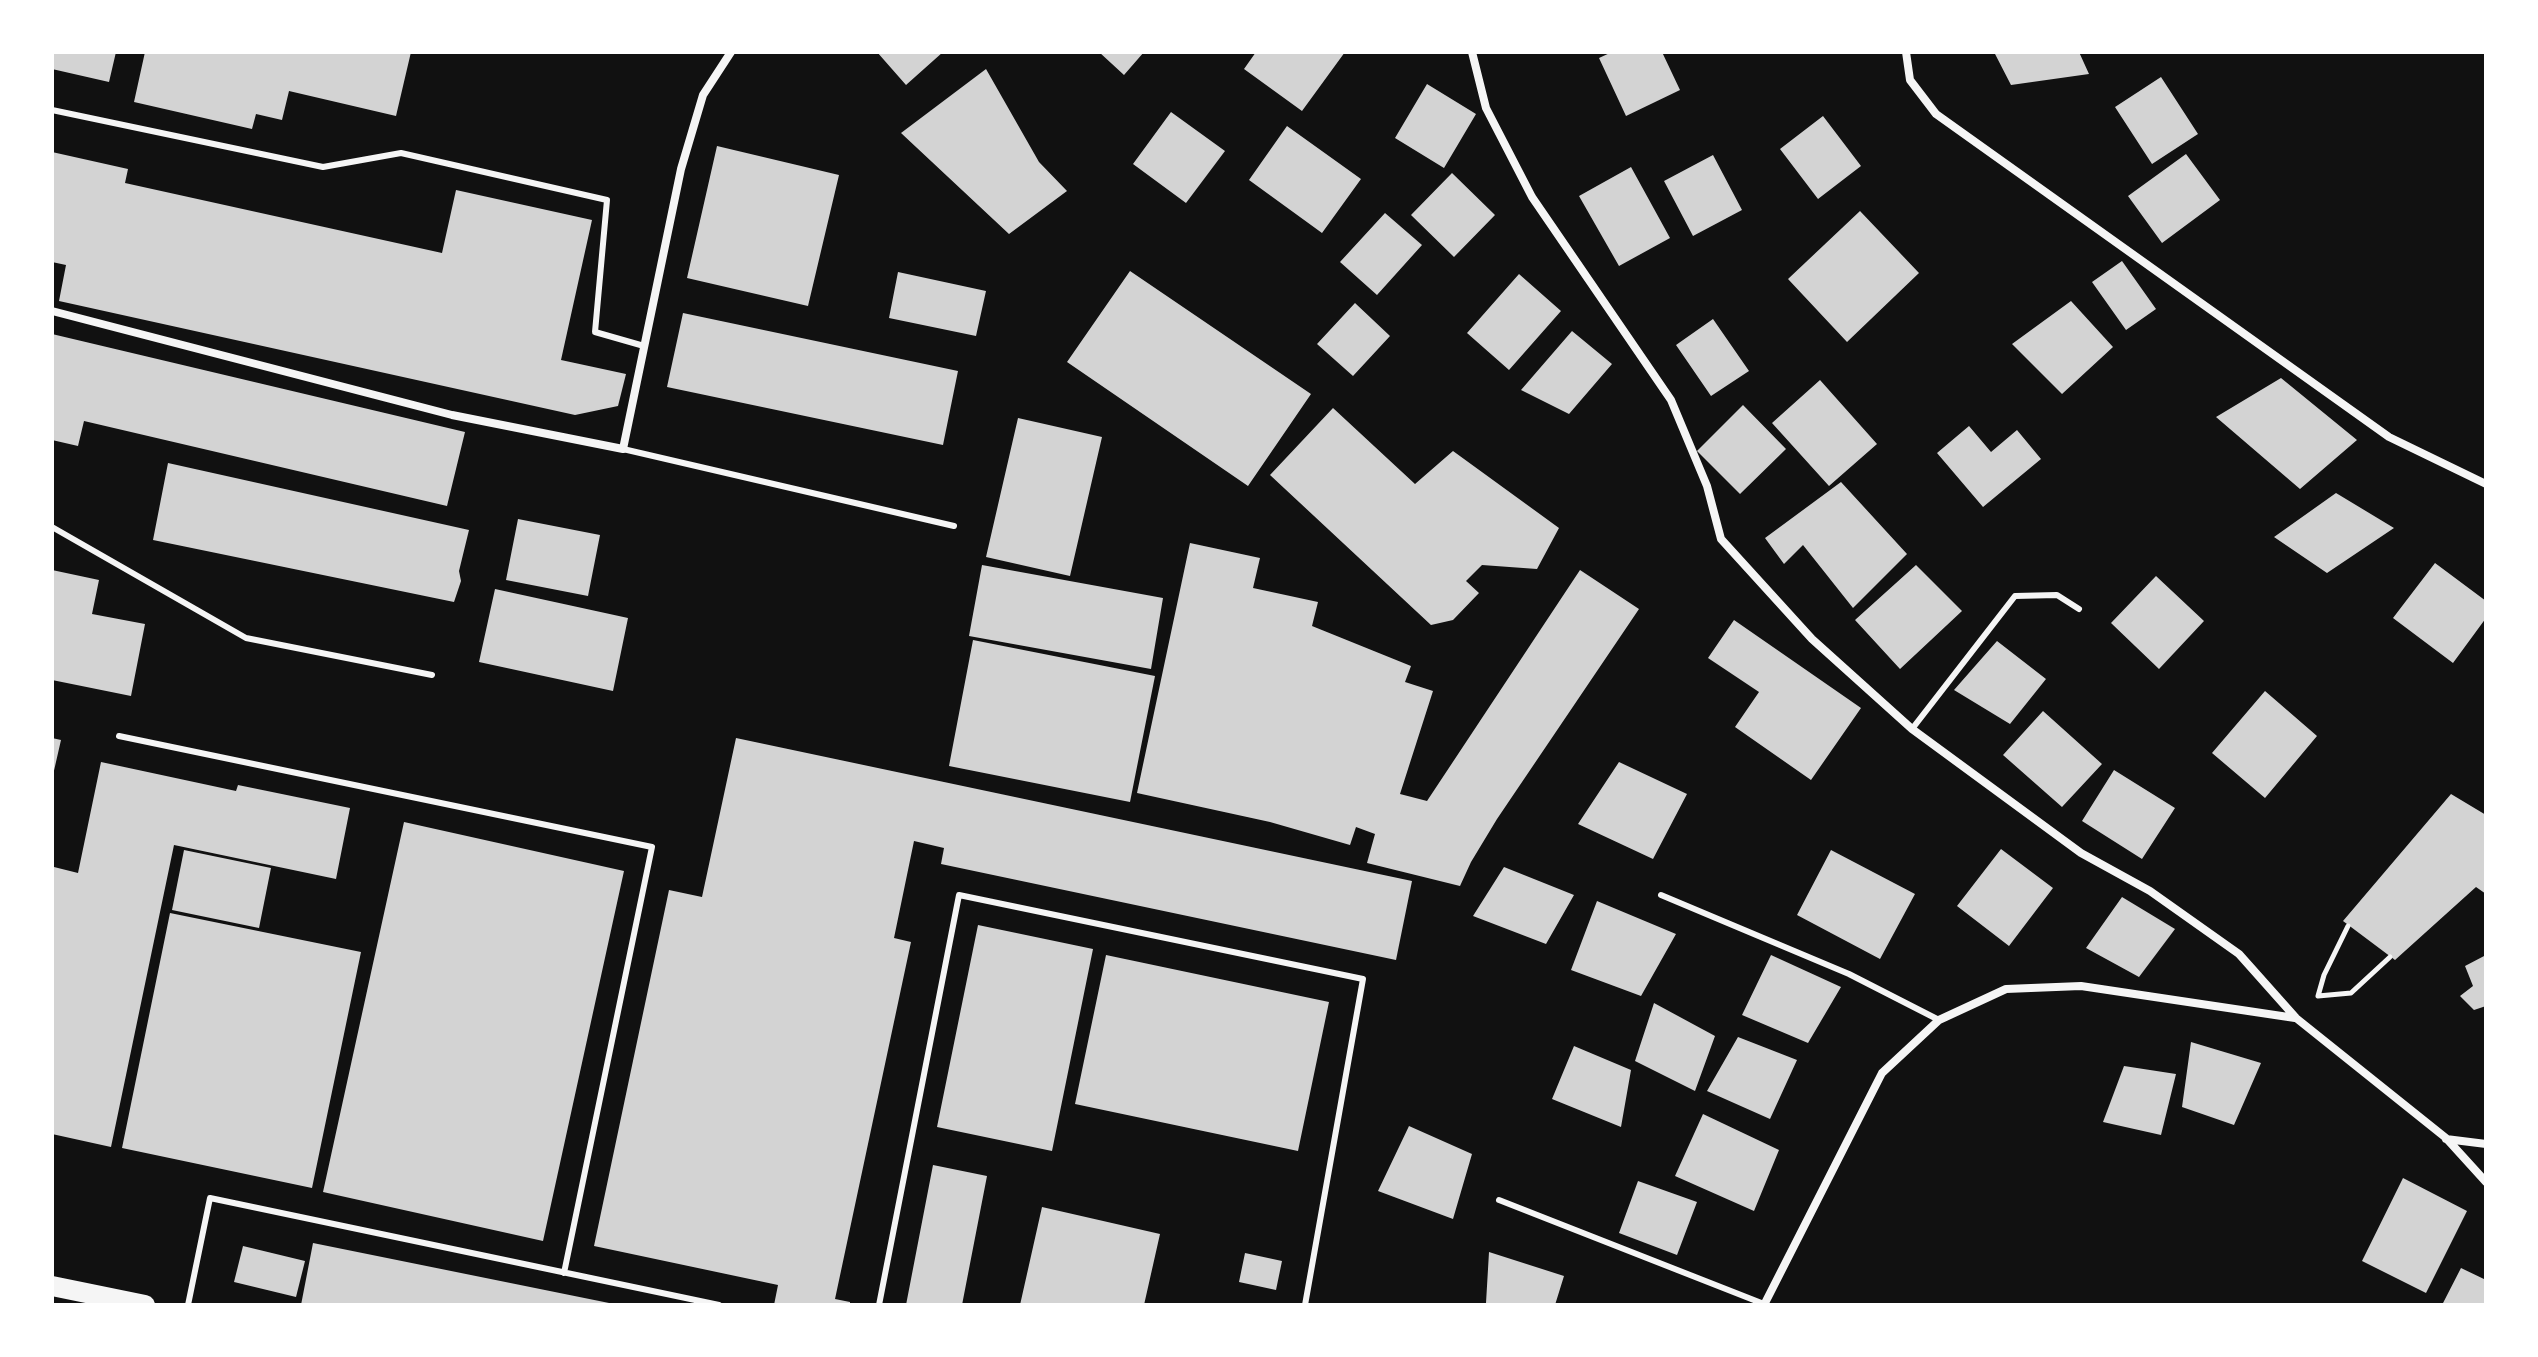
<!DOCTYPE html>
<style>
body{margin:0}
#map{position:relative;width:2538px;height:1357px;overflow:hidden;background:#111;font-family:"DM Sans",sans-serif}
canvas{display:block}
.frame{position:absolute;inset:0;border:54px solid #fff;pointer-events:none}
</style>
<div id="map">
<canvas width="2538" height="1357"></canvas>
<div class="frame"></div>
</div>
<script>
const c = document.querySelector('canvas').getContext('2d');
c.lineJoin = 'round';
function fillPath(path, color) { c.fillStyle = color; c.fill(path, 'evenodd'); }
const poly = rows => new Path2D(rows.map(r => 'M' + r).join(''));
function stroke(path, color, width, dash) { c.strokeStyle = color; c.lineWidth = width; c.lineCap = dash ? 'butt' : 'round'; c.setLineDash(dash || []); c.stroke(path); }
fillPath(poly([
 [52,52,116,52,109,82,52,69],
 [145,52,411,52,396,116,289,91,282,120,256,114,252,129,134,102],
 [877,52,943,52,906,85],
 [1099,52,1144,52,1124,75],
 [1256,52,1345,52,1302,111,1244,69],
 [1612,52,1662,52,1680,90,1626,116,1599,58],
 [1994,52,2079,52,2089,74,2011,85],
 [986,69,1039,162,1067,191,1009,234,901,133],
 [2161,77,2198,134,2152,164,2115,107],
 [1427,84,1476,114,1444,168,1395,138],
 [1171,112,1225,151,1186,203,1133,164],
 [1823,116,1861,166,1818,199,1780,149],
 [1287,126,1361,179,1322,233,1249,180],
 [717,146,839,175,808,306,687,278],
 [52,152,128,169,125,183,442,253,456,190,592,220,561,360,626,374,618,406,575,415,59,301,66,265,52,262],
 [2186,154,2220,200,2162,243,2128,196],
 [1713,155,1742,210,1693,236,1664,181],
 [1631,167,1670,238,1619,266,1579,196],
 [1452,173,1495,215,1454,257,1411,215],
 [1860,211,1919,273,1847,342,1788,279],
 [1385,213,1422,245,1377,295,1340,262],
 [2122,261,2156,309,2126,330,2092,282],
 [1130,271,1311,394,1248,486,1067,362],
 [898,272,986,291,976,336,889,318],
 [1519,274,1561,311,1509,370,1467,333],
 [2071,301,2113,347,2062,394,2012,344],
 [1355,303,1390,336,1353,376,1317,344],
 [683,313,958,371,943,445,667,387],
 [1713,319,1749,371,1711,396,1676,345],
 [1572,331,1612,364,1569,414,1521,390],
 [52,334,465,432,447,506,84,421,78,446,52,440],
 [2281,378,2357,440,2300,489,2216,417],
 [1820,380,1877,444,1829,486,1772,423],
 [1743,405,1786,449,1740,494,1697,451],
 [1333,408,1415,484,1453,451,1559,528,1537,569,1482,565,1466,581,1479,593,1453,620,1431,625,1270,475],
 [1018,418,1102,437,1070,576,986,557],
 [1969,426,1991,452,2017,430,2041,459,1983,507,1937,453],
 [168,463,469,530,459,571,461,581,454,602,153,540],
 [1841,482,1907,554,1853,608,1803,545,1784,564,1765,538],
 [2336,493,2394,528,2327,573,2274,537],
 [518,519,600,535,588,596,506,580],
 [1190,543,1260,558,1253,588,1318,602,1312,626,1411,666,1405,682,1433,691,1400,794,1427,801,1580,570,1639,609,1497,819,1471,862,1460,886,1367,863,1375,834,1356,827,1350,845,1270,822,1137,793],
 [2435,563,2486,601,2486,618,2453,663,2393,618],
 [982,565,1163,598,1151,669,969,636],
 [1916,565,1962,611,1900,669,1855,620],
 [52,570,99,580,92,614,145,624,131,696,52,680],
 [2156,576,2204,621,2159,669,2111,623],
 [495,589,628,618,613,691,479,662],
 [1734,620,1861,708,1811,780,1735,727,1759,692,1708,658],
 [973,640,1155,676,1130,802,949,766],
 [1997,641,2046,679,2010,724,1954,690],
 [2265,691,2317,736,2265,798,2212,753],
 [2043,711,2102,764,2062,807,2003,755],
 [52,738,61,740,53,775,52,775],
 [736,738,1412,881,1396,960,941,864,944,848,914,841,894,938,911,942,835,1299,850,1302,850,1305,774,1305,778,1285,594,1246,669,890,702,897],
 [101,762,236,791,238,785,350,808,336,879,174,845,111,1147,52,1134,52,877,54,867,78,873],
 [1619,762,1687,794,1653,859,1578,824],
 [2114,770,2175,808,2142,859,2082,821],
 [2451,794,2486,815,2486,894,2476,887,2395,960,2343,921],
 [404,822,624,871,543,1241,323,1192],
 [2001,849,2053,888,2009,946,1957,906],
 [184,850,271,868,259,928,172,910],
 [1831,850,1915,894,1880,959,1797,915],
 [1504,867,1574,895,1546,944,1473,916],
 [2122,897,2175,929,2139,977,2086,948],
 [1597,901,1676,934,1641,996,1571,970],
 [170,913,361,952,312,1188,122,1148],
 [978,925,1093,949,1052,1151,937,1127],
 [1106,955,1329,1002,1298,1151,1075,1104],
 [1771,955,1841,987,1808,1043,1742,1015],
 [2486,955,2486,1006,2474,1010,2460,996,2473,986,2465,966],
 [1654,1003,1715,1036,1695,1091,1635,1061],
 [1738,1037,1797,1060,1770,1119,1707,1091],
 [2191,1042,2261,1063,2234,1125,2182,1107],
 [1574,1046,1631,1070,1621,1127,1552,1099],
 [2124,1066,2176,1074,2161,1135,2103,1122],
 [1703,1114,1779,1150,1754,1211,1675,1176],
 [1409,1126,1472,1154,1453,1219,1378,1191],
 [933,1165,987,1176,962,1305,906,1305],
 [2403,1178,2467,1211,2426,1293,2362,1261],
 [1638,1181,1697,1202,1677,1255,1619,1233],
 [1042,1207,1160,1234,1144,1305,1020,1305],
 [313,1243,614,1304,614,1305,301,1305],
 [243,1246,305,1261,296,1297,234,1282],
 [1489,1252,1564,1276,1555,1305,1486,1303],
 [1245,1253,1282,1261,1276,1290,1239,1282],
 [2461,1268,2486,1280,2486,1305,2442,1305]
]), '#d3d3d3');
stroke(poly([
 [2348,926,2324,975,2318,996,2351,993,2390,957]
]), '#f5f5f5', 5);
stroke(poly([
 [52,110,323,167,401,153,607,200,595,332,644,346],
 [623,449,954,526],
 [52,527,246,638,432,675],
 [1912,729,2015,596,2057,595,2079,609],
 [119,736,652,847,564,1273],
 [1661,895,1849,974,1939,1020],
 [1499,1200,1764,1304],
 [188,1305,210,1198,719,1305],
 [879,1305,959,895,1363,979,1305,1305]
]), '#f5f5f5', 6);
stroke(poly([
 [1472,52,1486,108,1532,197,1671,400,1707,486,1721,539,1812,639,1912,729,2081,853,2150,891,2239,954,2296,1018,2446,1138,2486,1182],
 [1906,52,1910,80,1936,114,2389,437,2486,484],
 [52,311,452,415,623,449,681,169,703,95,731,52],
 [2446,1139,2486,1144],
 [1764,1305,1882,1073,1939,1020,2006,989,2081,986,2295,1018]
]), '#f5f5f5', 8);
stroke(poly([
 [52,1286,145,1305]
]), '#f5f5f5', 20);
</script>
